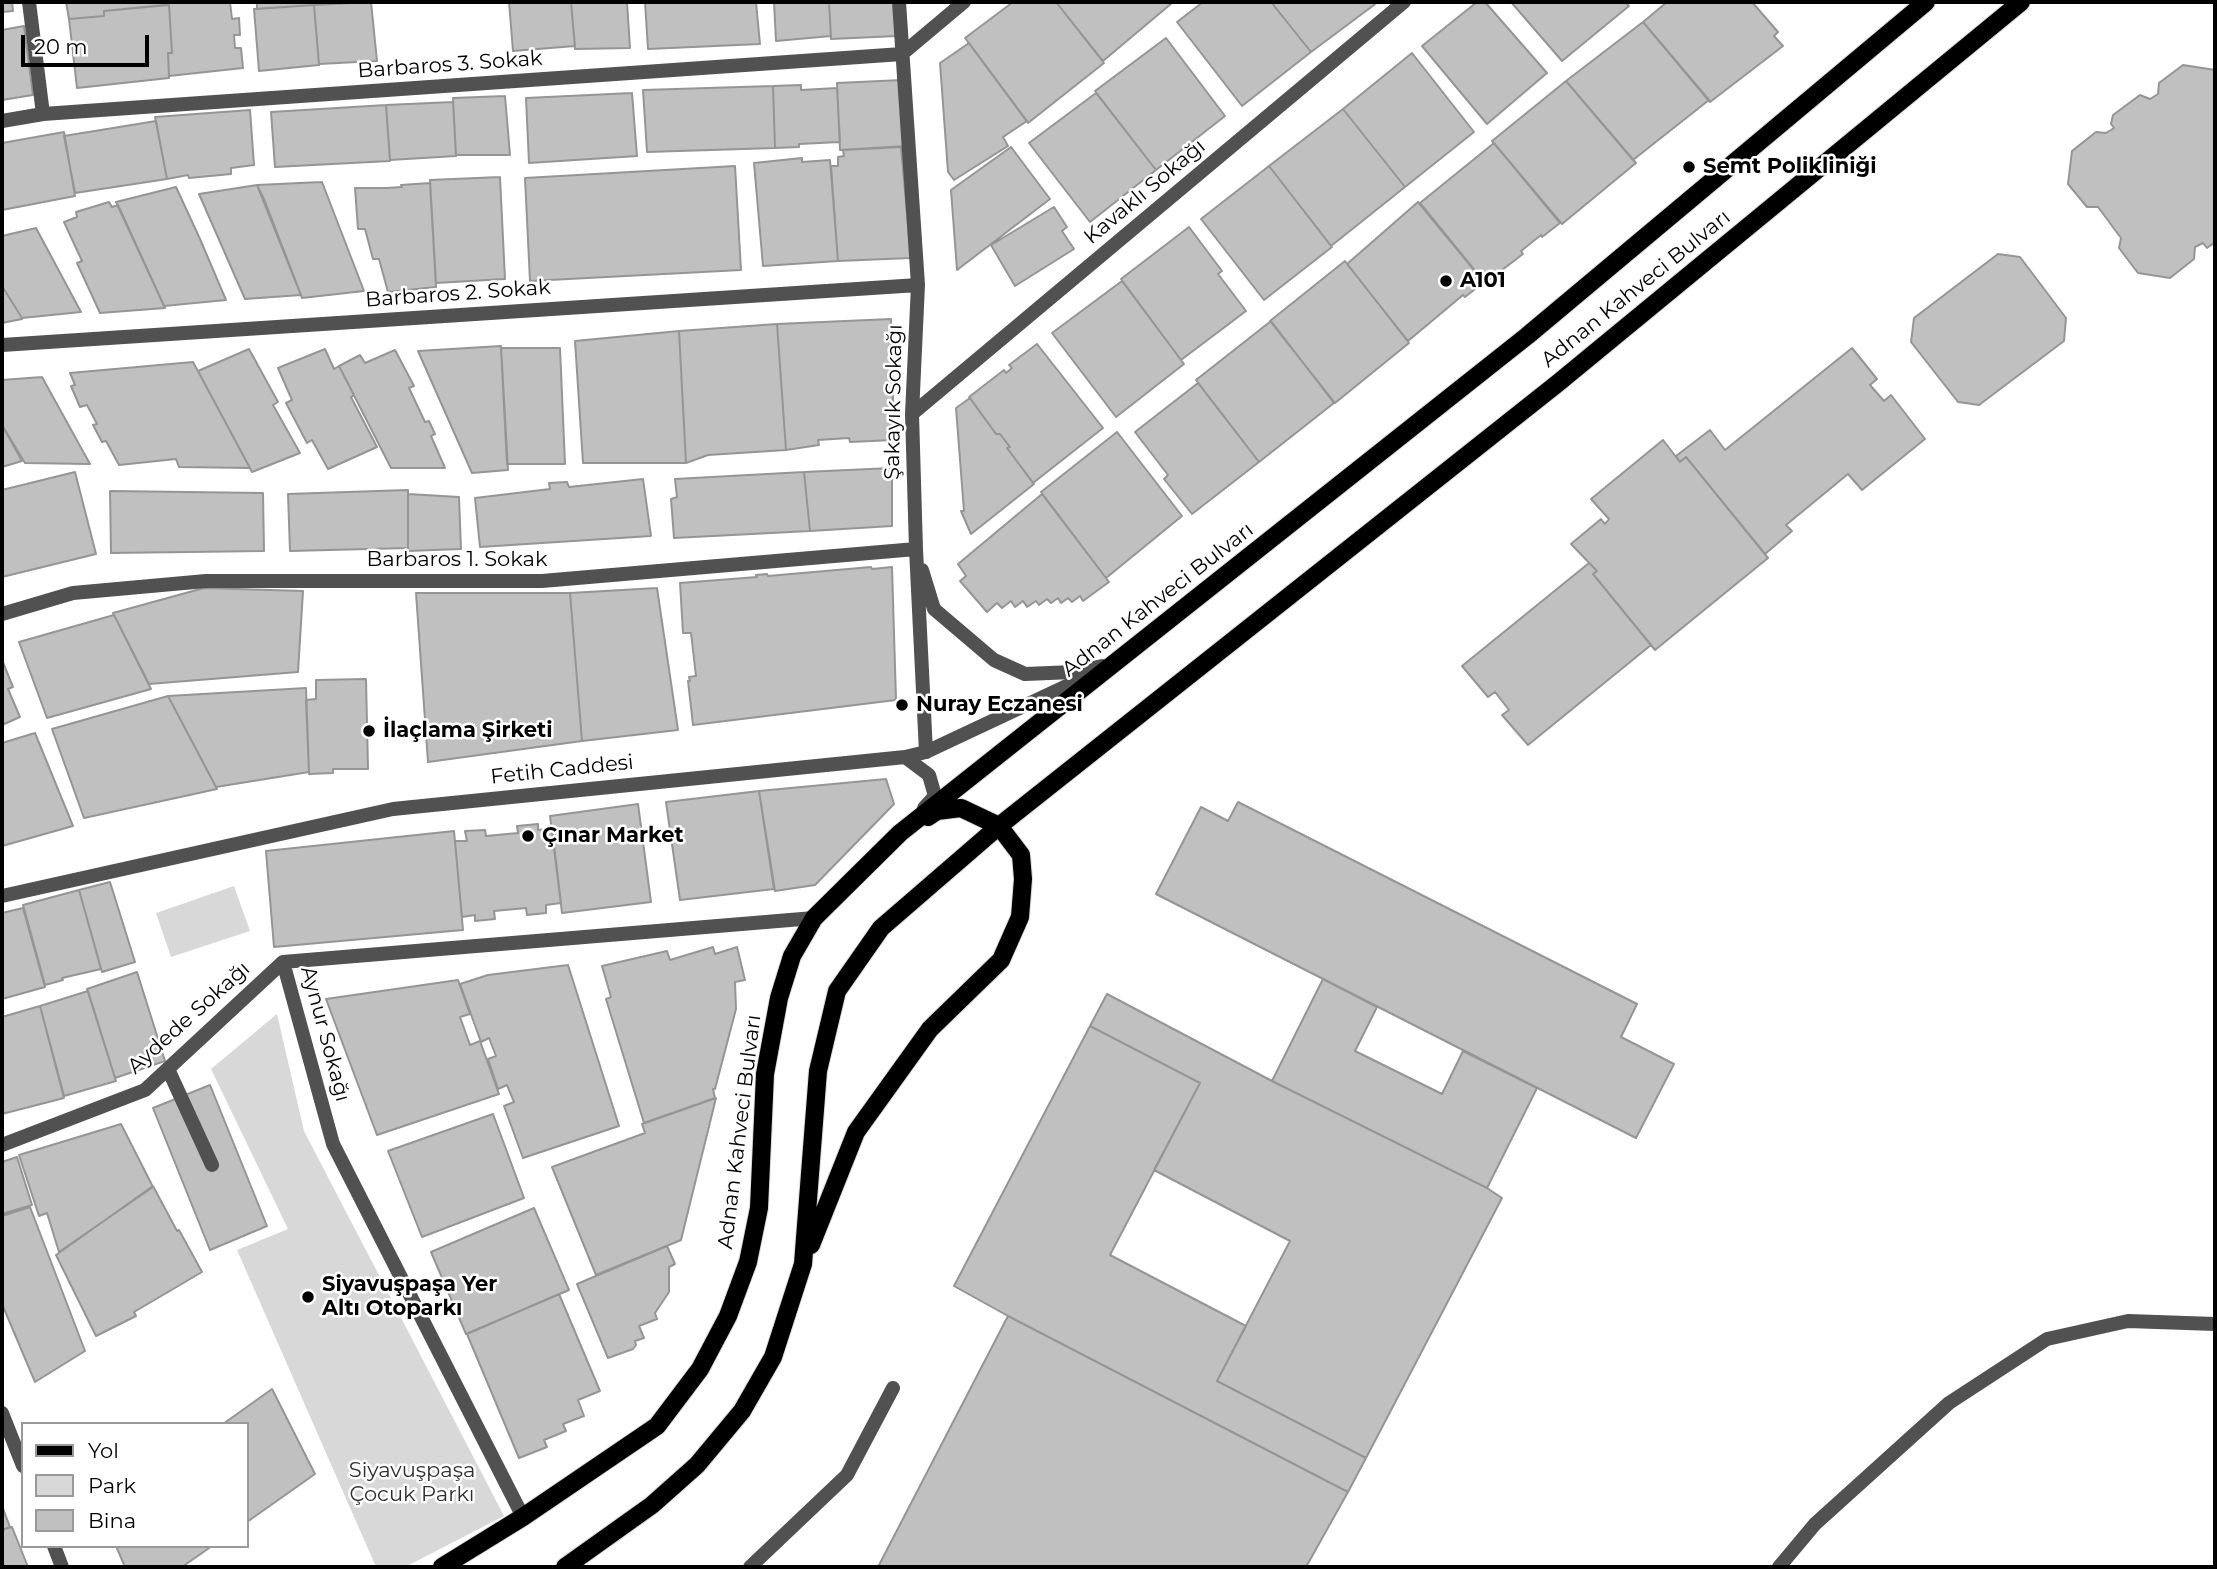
<!DOCTYPE html>
<meta charset="utf-8">
<style>
body{margin:0}
#map{position:relative;width:2217px;height:1569px;overflow:hidden;background:#fff;font-family:Montserrat,sans-serif}
canvas{display:block}
.frame{position:absolute;inset:0;border:4px solid #000;pointer-events:none}
.legend{position:absolute;left:21px;top:1422px;width:228px;height:126px;box-sizing:border-box;background:#fff;border:2px solid #999;margin:0;padding:9px 12px;list-style:none;font-size:21px;color:#000}
.legend li{display:flex;align-items:center;gap:14px;height:35px}
.legend b{width:35px;border:2px solid #999}
.scale{position:absolute;left:21px;top:35px;width:128px;height:32px;box-sizing:border-box;border:4px solid #000;border-top:0;padding-left:9px;font-size:21px;line-height:24px;white-space:nowrap;color:#000;-webkit-text-stroke:5px #fff;paint-order:stroke}
</style>
<div id="map">
<canvas width="2217" height="1569"></canvas>
<div class="frame"></div>
<ul class="legend">
<li><b style="height:9px;background:#000"></b>Yol</li>
<li><b style="height:19px;background:#d8d8d8"></b>Park</li>
<li><b style="height:19px;background:#c0c0c0"></b>Bina</li>
</ul>
<div class="scale">20 m</div>
</div>
<script>
const c = document.querySelector('canvas').getContext('2d');
c.lineJoin = 'round';
function fillPath(path, color) { c.fillStyle = color; c.fill(path, 'evenodd'); }
const poly = rows => new Path2D(rows.map(r => 'M' + r).join(''));
function stroke(path, color, width, dash) { c.strokeStyle = color; c.lineWidth = width; c.lineCap = dash ? 'butt' : 'round'; c.setLineDash(dash || []); c.stroke(path); }
function write(font, color, halo, rows, align = 'center') {
  c.font = font + ' Montserrat,sans-serif'; c.lineWidth = 5; c.setLineDash([]); c.textBaseline = 'middle'; c.strokeStyle = halo; c.fillStyle = color; for (const [text, x, y, turn = 0] of rows) {
    c.save(); c.translate(x, y); c.rotate((+turn || 0) * Math.PI / 180); c.textAlign = isNaN(turn) ? turn : align; if (halo) c.strokeText(text, 0, 0); c.fillText(text, 0, 0); c.restore();
  }
}
fillPath(poly([
 [234,886,250,931,171,957,156,913],
 [277,1014,304,1131,504,1516,405,1567,376,1567,237,1250,288,1229,211,1069]
]), '#d8d8d8');
const building = poly([
 [2,2,12,2,13,11,2,12,2,2],
 [66,2,164,2,164,5,104,11,104,16,69,19,66,2],
 [164,2,230,2,232,19,239,18,240,35,234,35,235,48,241,48,243,68,169,76,168,53,172,53,169,5,164,5,164,2],
 [257,2,356,2,257,9,257,2],
 [371,2,377,61,319,64,314,5,371,2],
 [509,2,571,2,575,46,513,51,509,2],
 [571,2,627,2,630,48,575,49,571,2],
 [645,2,756,2,760,44,648,49,645,2],
 [774,2,829,2,831,36,776,41,774,2],
 [829,2,894,2,897,36,831,39,829,2],
 [1013,2,1056,2,1104,63,1028,123,965,38,1013,2],
 [1056,2,1171,2,1172,3,1103,61,1056,2],
 [1203,2,1271,2,1311,52,1242,106,1177,22,1203,2],
 [1271,2,1378,2,1311,52,1271,2],
 [1477,2,1485,2,1547,73,1487,124,1422,46,1477,2],
 [1511,2,1625,2,1629,6,1562,61,1511,2],
 [1667,2,1752,2,1778,32,1774,36,1783,46,1710,102,1643,22,1667,2],
 [169,5,172,53,168,53,169,78,77,88,69,19,104,16,104,11,169,5],
 [314,5,319,65,259,71,254,9,314,5],
 [1643,22,1709,100,1633,160,1566,81,1643,22],
 [24,26,33,95,2,100,2,30,24,26],
 [1166,38,1225,116,1156,170,1095,91,1166,38],
 [969,43,1027,121,1003,137,1008,146,954,180,948,172,940,63,969,43],
 [1412,53,1474,132,1405,187,1343,109,1412,53],
 [2183,65,2215,70,2215,242,2207,248,2203,243,2195,247,2194,259,2170,278,2138,273,2119,248,2121,238,2098,207,2087,207,2068,184,2072,151,2096,132,2106,133,2114,128,2111,124,2113,115,2140,95,2150,99,2158,94,2159,83,2183,65],
 [902,80,906,146,840,150,837,83,902,80],
 [1566,81,1636,163,1562,224,1492,141,1566,81],
 [801,85,801,90,837,88,840,142,799,144,799,147,775,148,773,86,801,85],
 [773,86,775,148,647,152,643,90,773,86],
 [632,93,637,156,529,163,526,98,632,93],
 [1096,93,1156,170,1090,222,1029,143,1096,93],
 [505,96,510,155,456,155,453,98,505,96],
 [453,102,456,156,390,160,386,105,453,102],
 [386,105,390,161,275,167,271,112,386,105],
 [1343,109,1405,187,1331,246,1269,166,1343,109],
 [250,110,254,165,231,168,231,174,189,178,188,175,167,179,155,117,250,110],
 [156,121,167,179,75,193,64,136,156,121],
 [64,132,75,196,2,210,2,143,64,132],
 [1494,143,1560,223,1542,237,1541,235,1521,251,1523,254,1485,283,1420,203,1494,143],
 [901,147,911,258,838,261,831,166,838,166,838,157,844,156,843,150,901,147],
 [1011,147,1050,199,957,270,951,190,1011,147],
 [802,158,802,162,830,160,838,261,763,266,754,163,802,158],
 [735,166,741,270,530,281,525,178,735,166],
 [1269,166,1332,247,1264,300,1201,219,1269,166],
 [500,177,505,279,436,283,430,180,500,177],
 [322,182,364,291,302,298,257,185,322,182],
 [430,183,436,287,388,292,379,259,373,259,365,229,358,229,355,188,387,188,402,187,401,185,430,183],
 [257,185,264,199,301,295,245,299,199,194,257,185],
 [176,187,200,239,226,300,164,306,116,202,176,187],
 [109,202,112,207,118,205,165,308,100,313,77,263,82,261,64,222,77,217,76,212,109,202],
 [1418,202,1484,282,1465,297,1463,295,1408,341,1347,264,1418,202],
 [1054,207,1067,227,1062,231,1074,249,1015,286,991,245,1054,207],
 [1189,227,1222,271,1218,274,1246,311,1181,360,1121,279,1189,227],
 [36,228,81,312,22,318,2,286,2,236,36,228],
 [1998,254,2020,257,2066,318,2064,341,1979,405,1958,402,1911,342,1914,318,1998,254],
 [1345,261,1409,343,1335,403,1270,321,1345,261],
 [1122,281,1184,364,1116,417,1052,333,1122,281],
 [2,286,22,318,22,319,2,323,2,286],
 [891,319,894,440,850,442,849,438,818,440,819,445,786,450,777,324,891,319],
 [1271,321,1334,403,1259,462,1196,380,1271,321],
 [777,324,786,450,708,455,686,463,679,331,777,324],
 [679,331,686,463,583,463,575,341,679,331],
 [1037,344,1103,428,1033,483,1007,448,1010,447,1000,434,996,434,969,397,1004,370,1006,373,1012,368,1009,365,1037,344],
 [501,346,508,470,472,473,418,351,501,346],
 [501,348,560,348,565,464,507,464,501,348],
 [1852,348,1877,379,1870,385,1884,401,1891,395,1925,439,1862,490,1848,474,1786,525,1792,531,1765,554,1686,457,1680,462,1676,456,1710,430,1725,450,1852,348],
 [249,349,278,402,273,405,300,453,252,472,198,371,249,349],
 [325,349,334,369,339,366,354,395,351,397,377,447,328,469,312,440,307,443,286,403,292,400,278,368,325,349],
 [395,350,414,386,409,388,425,422,429,421,435,434,431,436,445,468,391,468,339,366,360,355,365,363,395,350],
 [193,362,250,468,179,467,176,459,119,465,106,441,102,442,93,425,97,424,87,405,80,407,71,386,75,385,70,373,193,362],
 [42,377,90,464,89,464,25,463,2,425,2,380,42,377],
 [1198,383,1259,462,1192,514,1164,479,1168,475,1135,432,1198,383],
 [970,398,996,434,1000,434,1010,447,1007,448,1034,484,971,534,961,511,964,511,956,408,970,398],
 [2,425,22,461,2,467,2,425],
 [1117,432,1182,516,1106,578,1041,492,1117,432],
 [1663,440,1680,462,1686,457,1768,558,1655,650,1593,574,1597,571,1571,544,1601,519,1605,524,1609,519,1591,499,1663,440],
 [892,468,892,526,810,531,804,472,892,468],
 [75,472,96,554,2,577,2,490,75,472],
 [804,472,810,531,674,538,671,499,677,497,675,479,804,472],
 [643,479,651,536,480,547,475,498,550,489,549,483,567,482,569,487,643,479],
 [408,490,408,548,290,551,288,494,408,490],
 [110,491,263,493,264,551,111,553,110,491],
 [408,494,459,497,461,549,408,551,408,494],
 [1042,494,1109,582,1083,601,1080,596,1072,602,1068,598,1061,603,1058,598,1051,603,1047,599,1039,605,1036,601,1027,607,1023,601,1015,607,1011,601,1002,608,997,603,987,612,960,581,966,576,958,564,1042,494],
 [1589,563,1597,571,1593,574,1651,645,1528,745,1502,715,1509,710,1495,692,1488,697,1462,666,1589,563],
 [871,567,872,569,892,567,896,700,693,725,688,681,690,681,689,677,696,676,691,633,683,633,680,583,757,577,756,575,767,574,768,576,871,567],
 [204,588,303,591,298,672,149,684,113,613,204,588],
 [657,588,678,730,582,741,570,593,657,588],
 [416,593,570,593,582,741,428,762,416,593],
 [114,615,151,689,47,718,19,642,114,615],
 [2,660,13,687,8,689,20,717,2,725,2,660],
 [366,679,368,769,333,769,333,773,309,774,306,700,316,699,316,680,366,679],
 [306,688,309,772,216,787,168,696,306,688],
 [168,696,217,789,84,818,52,729,168,696],
 [35,733,73,826,2,846,2,743,35,733],
 [886,779,894,804,815,885,775,891,759,791,886,779],
 [759,791,774,889,680,900,666,802,759,791],
 [1238,802,1637,1004,1621,1037,1674,1064,1636,1138,1156,894,1201,807,1228,821,1238,802],
 [638,804,651,902,562,913,550,816,638,804],
 [538,824,538,830,552,828,561,903,546,905,546,913,527,915,526,908,494,911,495,919,475,921,475,915,462,917,455,841,467,841,465,831,485,830,486,836,518,833,517,826,538,824],
 [454,831,463,930,274,947,266,851,454,831],
 [110,882,135,962,102,972,79,890,110,882],
 [79,890,101,969,62,978,63,980,45,985,23,905,79,890],
 [23,908,45,987,2,999,2,913,23,908],
 [713,947,715,954,737,947,745,980,735,982,736,1009,715,1089,713,1089,715,1098,644,1123,606,999,611,997,602,966,667,951,670,960,713,947],
 [568,965,619,1126,523,1158,504,1106,514,1102,507,1085,498,1089,488,1059,496,1056,489,1038,481,1042,460,984,488,975,568,965],
 [137,972,165,1061,115,1078,87,989,137,972],
 [1323,979,1377,1007,1355,1051,1442,1094,1463,1051,1537,1088,1487,1188,1272,1081,1323,979],
 [458,980,470,1014,460,1017,470,1045,480,1041,499,1094,377,1135,326,999,458,980],
 [88,991,116,1081,64,1096,40,1006,88,991],
 [1107,994,1272,1081,1487,1188,1502,1198,1366,1458,1217,1381,1290,1241,1154,1170,1200,1083,1090,1026,1107,994],
 [40,1006,64,1098,2,1114,2,1017,40,1006],
 [1090,1026,1200,1083,1110,1255,1246,1326,1217,1381,1366,1458,1348,1492,1008,1316,954,1286,1090,1026],
 [210,1085,267,1226,210,1250,153,1108,210,1085],
 [716,1098,681,1240,596,1275,552,1167,645,1133,642,1124,716,1098],
 [493,1114,524,1198,422,1237,388,1151,493,1114],
 [121,1124,153,1187,59,1252,47,1213,39,1216,19,1155,121,1124],
 [17,1157,32,1205,2,1214,2,1162,17,1157],
 [153,1186,177,1231,179,1230,202,1272,134,1312,136,1316,96,1336,56,1255,153,1186],
 [30,1207,85,1351,35,1382,2,1304,2,1216,30,1207],
 [534,1208,569,1290,466,1334,431,1252,534,1208],
 [667,1246,675,1264,669,1267,669,1292,655,1313,657,1319,639,1326,644,1338,635,1341,636,1345,633,1349,608,1358,577,1284,667,1246],
 [559,1294,600,1391,578,1400,584,1416,563,1424,566,1431,544,1440,547,1447,519,1458,467,1334,559,1294],
 [1008,1316,1348,1492,1306,1567,878,1567,1008,1316],
 [272,1389,315,1474,247,1522,247,1424,223,1424,272,1389],
 [2,1506,10,1527,2,1530,2,1506],
 [12,1527,28,1567,2,1567,2,1530,12,1527],
 [116,1546,212,1546,182,1567,125,1567,116,1546]
]);
fillPath(building, '#c0c0c0');
stroke(building, '#959595', 2);
const primary = poly([
 [811,1245,856,1132,930,1029,1001,960,1020,917,1023,879,1021,855,999,826,961,808,937,811,928,817],
 [442,1567,523,1517,657,1426,700,1369,728,1316,748,1262,759,1208,765,1074,779,998,792,956,814,918,900,833,1527,336,1926,2],
 [565,1567,652,1505,697,1465,742,1411,773,1357,803,1264,818,1071,837,991,881,928,999,826,1558,383,2021,2]
]);
stroke(primary, '#dbdbdb', 20);
stroke(poly([
 [168,1069,212,1165],
 [750,1567,847,1475,893,1388],
 [1779,1567,1815,1524,1949,1403,2047,1339,2128,1321,2215,1324]
]), '#515151', 14);
stroke(poly([
 [29,2,43,114],
 [899,2,918,285,912,414,916,549,926,752],
 [902,54,964,2],
 [2,121,43,114,902,54],
 [2,345,918,285],
 [912,414,1404,2],
 [922,570,934,609,994,660,1025,674,1074,672,1102,666],
 [2,614,73,593,206,581,542,581,916,549],
 [2,1145,145,1090,283,962],
 [2,1413,23,1466],
 [523,1517,333,1144,283,962,814,918],
 [54,1546,62,1567]
]), '#515151', 14);
stroke(poly([
 [905,757,929,775,935,796,924,808],
 [2,896,393,809,905,757,926,752,1092,674]
]), '#515151', 14);
stroke(primary, '#000', 18);
for (const [x, y, r, color] of [
 [1689,167,7,"#000"],
 [1446,281,7,"#000"],
 [902,705,7,"#000"],
 [369,731,7,"#000"],
 [528,836,7,"#000"],
 [308,1297,7,"#000"]
]) { const dot = new Path2D(); dot.arc(x, y, r, 0, 2 * Math.PI); c.fillStyle = color; c.fill(dot); stroke(dot, '#fff', 2.5); }
write('21px', '#000', '#fff', [
 ["Barbaros 3. Sokak",450,65,-4],
 ["Kavaklı Sokağı",1145,192,-40],
 ["Adnan Kahveci Bulvarı",1636,289,-39],
 ["Barbaros 2. Sokak",458,294,-4],
 ["Şakayık Sokağı",894,402,-89],
 ["Barbaros 1. Sokak",457,560],
 ["Adnan Kahveci Bulvarı",1158,600,-38],
 ["Fetih Caddesi",562,770,-6],
 ["Aydede Sokağı",189,1018,-42],
 ["Aynur Sokağı",325,1034,75],
 ["Adnan Kahveci Bulvarı",740,1132,-83]
]);
write('bold 21px', '#000', '#fff', [
 ["Semt Polikliniği",1703,167],
 ["A101",1460,281],
 ["Nuray Eczanesi",916,705],
 ["İlaçlama Şirketi",383,731],
 ["Çınar Market",542,836],
 ["Siyavuşpaşa Yer",322,1285],
 ["Altı Otoparkı",322,1309]
], 'left');
write('21px', '#2f2f2f', '#fff', [
 ["Siyavuşpaşa",412,1471],
 ["Çocuk Parkı",412,1495]
]);
</script>
